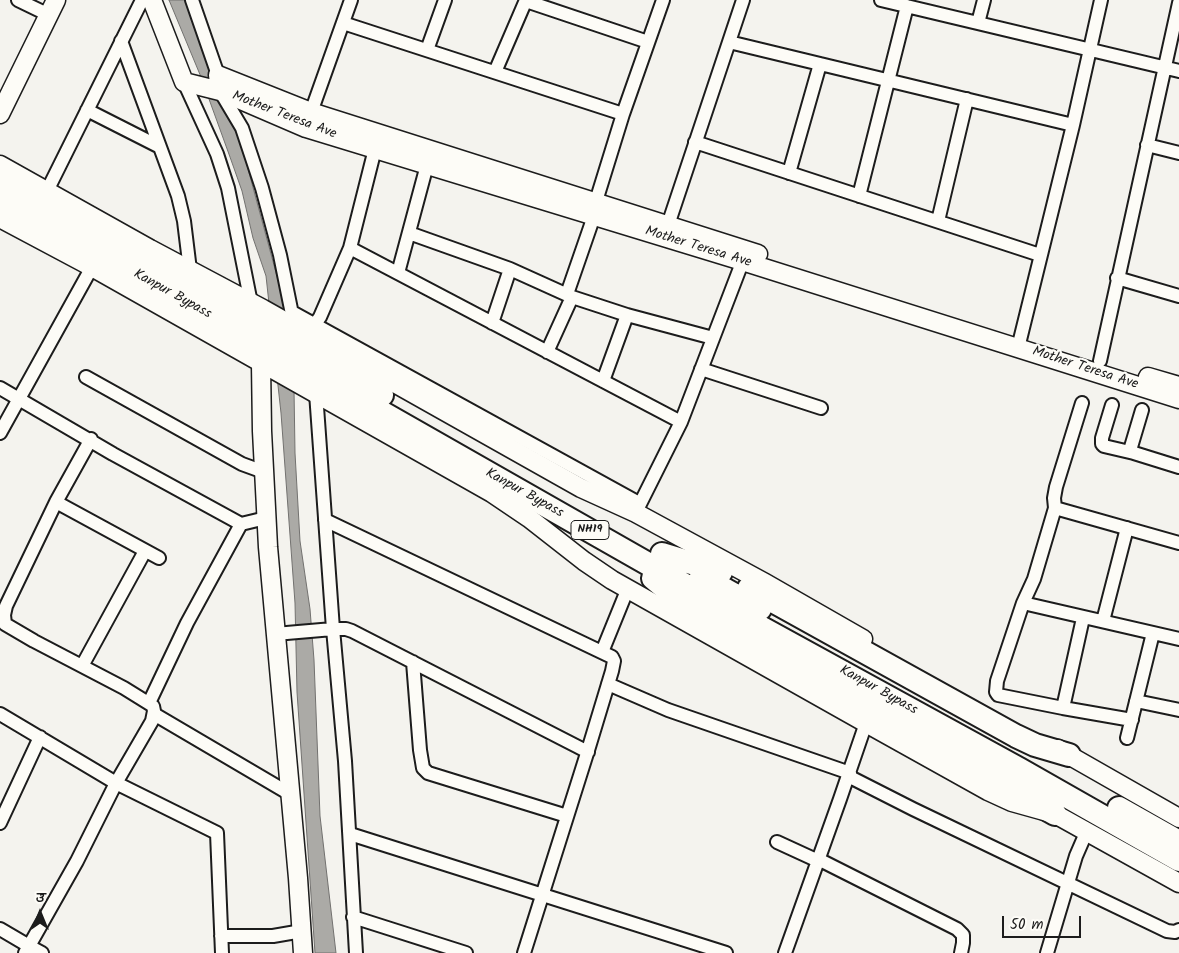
<!DOCTYPE html>
<meta charset="utf-8">
<style>
body{margin:0}
#map{position:relative;width:1179px;height:953px;overflow:hidden;background:#f4f3ee;font-family:Kalam,"Playpen Sans Deva",sans-serif}
canvas{display:block}
.north{position:absolute;left:15px;top:888px;width:50px;height:50px;-webkit-text-stroke:4px #fdfcf7;paint-order:stroke;rotate:0deg;font-size:14px;font-weight:700;line-height:20px;text-align:center;color:#1c1c1c}
.north::after{content:'';display:block;margin:auto;width:18px;height:22px;background:#1c1c1c;clip-path:polygon(50% 0,100% 100%,50% 72%,0 100%)}
.scale{position:absolute;left:1002px;top:916px;width:79px;height:22px;box-sizing:border-box;border:2px solid #1c1c1c;border-top:0;padding-left:6px;font-size:15px;line-height:18px;white-space:nowrap;color:#1c1c1c;-webkit-text-stroke:4px #fdfcf7;paint-order:stroke}
</style>
<div id="map">
<canvas width="1179" height="953"></canvas>
<div class="north">उ</div>
<div class="scale">50 m</div>
</div>
<script>
const c = document.querySelector('canvas').getContext('2d');
c.lineJoin = 'round';
function fillPath(path, color) { c.fillStyle = color; c.fill(path, 'evenodd'); }
const poly = rows => new Path2D(rows.map(r => 'M' + r).join(''));
function stroke(path, color, width, dash) { c.strokeStyle = color; c.lineWidth = width; c.lineCap = dash ? 'butt' : 'round'; c.setLineDash(dash || []); c.stroke(path); }
function write(font, color, halo, rows, align = 'center') {
  c.font = font + ' Kalam,sans-serif'; c.lineWidth = 4.5; c.setLineDash([]); c.textBaseline = 'middle'; c.strokeStyle = halo; c.fillStyle = color; for (const [text, x, y, turn = 0] of rows) {
    c.save(); c.translate(x, y); c.rotate((+turn || 0) * Math.PI / 180); c.textAlign = isNaN(turn) ? turn : align; if (halo) c.strokeText(text, 0, 0); c.fillText(text, 0, 0); c.restore();
  }
}
const water = poly([
 [169,0,185,0,227,112,241,143,285,306,294,389,295,453,300,541,310,609,314,660,320,816,336,953,315,953,297,692,295,603,281,413,266,276,253,238,242,191,230,157,201,77,169,0]
]);
fillPath(water, '#abaaa6');
stroke(water, '#72716f', 1);
const street = poly([
 [18,0,49,15],
 [192,0,218,75],
 [881,0,1179,71],
 [526,1,648,42],
 [343,23,623,114],
 [978,23,984,0],
 [121,41,178,196,184,221,190,270],
 [729,42,1073,125],
 [427,50,445,0],
 [495,72,526,0],
 [184,82,217,154,228,188,251,303],
 [220,91,242,128,262,188,280,255,293,319],
 [87,110,160,147],
 [309,118,351,0],
 [695,142,1040,255],
 [1147,145,1179,153],
 [789,173,820,64],
 [47,191,142,0],
 [859,196,907,6],
 [593,211,623,114,663,0],
 [938,221,967,99],
 [668,225,743,0],
 [409,233,510,269,492,323],
 [350,248,681,422],
 [510,269,572,297],
 [398,273,427,165],
 [1117,278,1179,296],
 [567,294,594,216],
 [292,312,639,503],
 [315,324,320,317,350,248,377,141],
 [1018,348,1073,125,1101,0],
 [547,352,572,297,627,315],
 [1100,361,1179,3],
 [701,369,821,408],
 [86,377,242,464,264,472],
 [603,381,627,315,713,338],
 [0,388,113,454,241,524,266,518],
 [316,393,333,629,345,761,356,953],
 [1112,405,1102,438,1102,444,1104,446,1134,453],
 [1142,410,1131,447,1132,451,1134,453,1179,467],
 [0,433,92,267],
 [56,502,159,558],
 [1055,508,1054,498,1056,487,1082,403],
 [637,510,681,422,745,255],
 [325,520,612,657,614,661,612,671,589,747,524,953],
 [1023,603,1179,639],
 [1083,618,1063,708,1132,720],
 [1103,621,1127,528],
 [275,634,333,629,346,629,352,631,588,752],
 [602,652,628,588],
 [413,662,420,750,423,768,428,773,567,816],
 [82,666,145,551],
 [608,684,668,710,850,773],
 [1136,701,1179,710],
 [149,703,187,623,241,524],
 [1063,708,998,695,996,692,997,681,1023,603,1034,579,1055,508,1179,543],
 [0,714,116,783,217,833,222,953],
 [154,714,290,794],
 [1127,738,1153,633],
 [848,776,913,809,1167,931,1175,932,1179,930],
 [0,823,40,737],
 [350,834,726,953],
 [777,842,814,859,818,859,957,929,963,935,963,943,961,953],
 [353,917,466,953],
 [0,929,29,946,77,861,116,783,152,721,154,711,153,706,124,688,34,641,5,624,4,615,6,606,56,502,91,439],
 [221,936,273,936,302,931],
 [25,953,29,946,42,953],
 [785,953,840,799,866,723],
 [1047,953,1076,856,1086,833]
]);
const secondary = poly([
 [152,0,184,82,220,91,306,128,742,261,1179,399],
 [220,91,218,75,311,112,758,254],
 [0,114,56,0],
 [0,165,150,249,263,309,581,488,636,513,765,583,863,639],
 [0,218,92,267,492,493,529,518,584,561,612,580,866,723,988,791,1012,802,1055,814,1179,883],
 [261,364,262,431,268,547,298,878,303,953],
 [1148,377,1179,386],
 [1058,749,1179,818]
]);
const highway = poly([
 [0,184,259,323,382,395],
 [0,201,230,326,722,606,1019,769,1179,860],
 [662,554,721,572],
 [701,576,760,609],
 [653,578,685,605,1055,814],
 [749,588,1016,736,1035,745,1069,755],
 [1119,808,1179,842]
]);
stroke(street, '#1c1c1c', 16);
stroke(secondary, '#1c1c1c', 21);
stroke(highway, '#1c1c1c', 26);
stroke(street, '#fdfcf7', 12);
stroke(secondary, '#fdfcf7', 18);
stroke(highway, '#fdfcf7', 22);
for (const [x, y, w] of [
 [590,530,38]
]) { const box = new Path2D(); box.roundRect(x - w / 2, y - 9.5, w, 19, 4); c.fillStyle = '#fdfcf7'; c.fill(box); stroke(box, '#1c1c1c', 1); }
write('bold 12px', '#1c1c1c', null, [
 ["NH19",590,530]
]);
write('14px', '#1c1c1c', '#fdfcf7', [
 ["Mother Teresa Ave",284,116,21],
 ["Mother Teresa Ave",698,248,17],
 ["Kanpur Bypass",172,295,29],
 ["Mother Teresa Ave",1085,369,18],
 ["Kanpur Bypass",524,494,29],
 ["Kanpur Bypass",878,691,29]
]);
</script>
